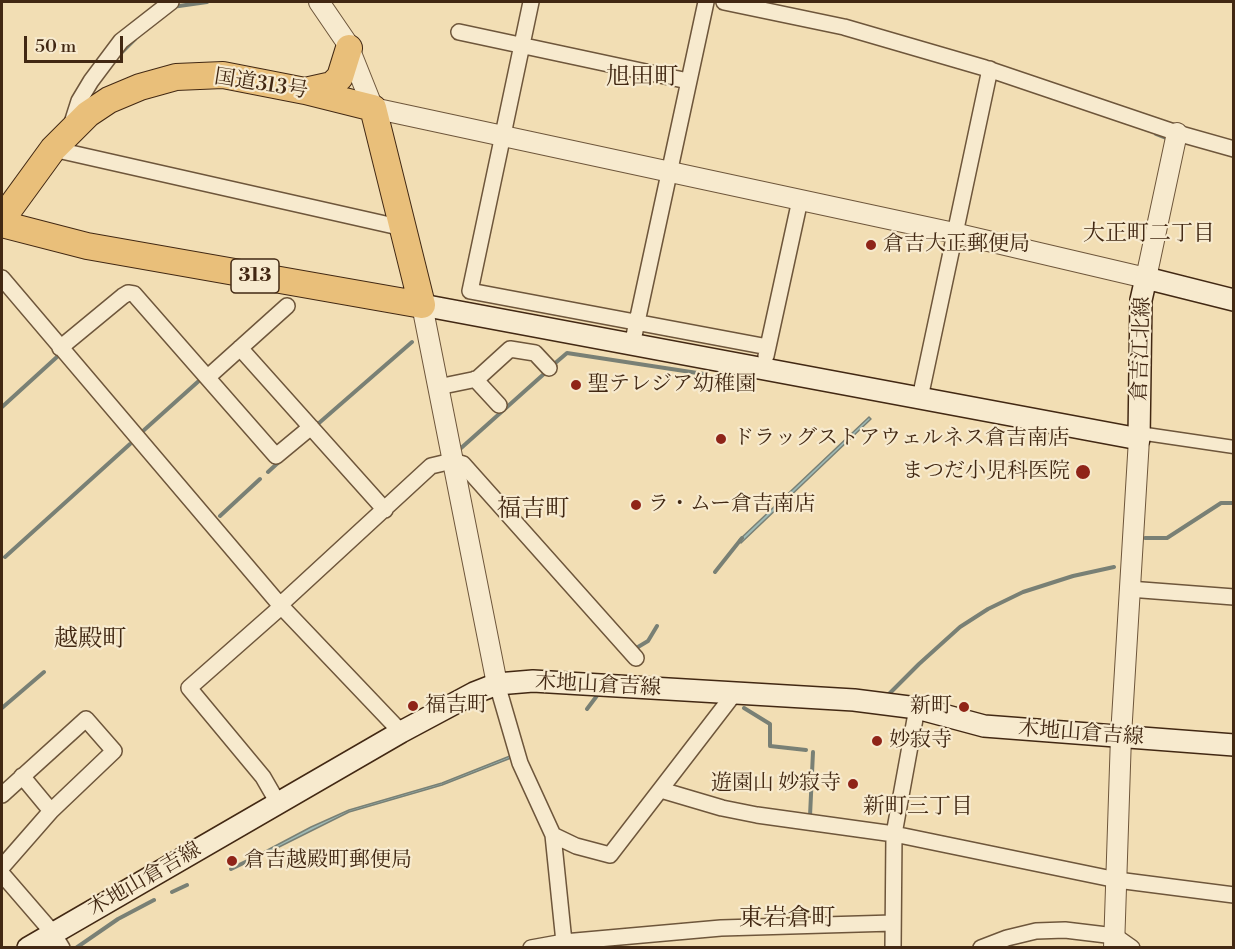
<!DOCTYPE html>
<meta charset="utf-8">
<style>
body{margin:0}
#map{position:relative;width:1235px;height:949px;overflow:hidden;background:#f2deb4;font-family:"Libre Bodoni",serif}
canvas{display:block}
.frame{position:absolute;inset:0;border:3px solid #422813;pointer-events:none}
.scale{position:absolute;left:24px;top:36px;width:99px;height:27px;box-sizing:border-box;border:3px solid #422813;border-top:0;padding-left:8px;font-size:18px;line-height:21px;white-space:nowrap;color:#422813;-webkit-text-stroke:4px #f7eace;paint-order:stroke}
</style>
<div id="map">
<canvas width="1235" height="949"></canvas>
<div class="frame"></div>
<div class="scale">50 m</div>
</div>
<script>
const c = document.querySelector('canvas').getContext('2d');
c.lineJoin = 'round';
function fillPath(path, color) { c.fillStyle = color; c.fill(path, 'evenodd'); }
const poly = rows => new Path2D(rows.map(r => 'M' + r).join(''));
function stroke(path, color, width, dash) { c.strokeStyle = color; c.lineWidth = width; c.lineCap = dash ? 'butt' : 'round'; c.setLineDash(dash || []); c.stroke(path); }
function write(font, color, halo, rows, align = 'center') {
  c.font = font + ' "Libre Bodoni","Noto Serif JP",serif'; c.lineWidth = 4.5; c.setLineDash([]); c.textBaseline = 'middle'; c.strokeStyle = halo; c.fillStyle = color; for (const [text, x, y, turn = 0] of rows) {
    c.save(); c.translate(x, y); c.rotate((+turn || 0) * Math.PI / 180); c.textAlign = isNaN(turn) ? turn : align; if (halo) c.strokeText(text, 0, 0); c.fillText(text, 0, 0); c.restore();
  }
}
const water = poly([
 [869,417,871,419,741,543,739,540,869,417],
 [510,756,511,758,442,785,349,812,259,857,258,855,311,827,349,810,442,783,510,756]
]);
fillPath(water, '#9ebab6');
stroke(water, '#798075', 1.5);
stroke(poly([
 [172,7,207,2],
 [121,53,135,39],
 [1156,134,1171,140],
 [553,365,567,353,704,374],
 [2,407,58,356],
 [319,423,412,342],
 [143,431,201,379],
 [460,449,545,373],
 [268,472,281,460],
 [220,516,260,479],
 [1145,538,1167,538,1221,503,1234,503],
 [5,557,130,444],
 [715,572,742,538],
 [633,650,648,641,657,626],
 [889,694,919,664,960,627,988,609,1023,592,1073,576,1114,567],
 [2,708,44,672],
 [744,708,770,724,770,746,806,750],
 [587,709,599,693],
 [810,816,813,752],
 [231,869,262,854],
 [172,892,187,885],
 [76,948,118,919,154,900]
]), '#798075', 4);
const pedestrian = poly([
 [1139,433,1234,447]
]);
const minor = poly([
 [531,2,470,291,768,347],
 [724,2,844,27,985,68,1177,133,1234,149],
 [459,32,688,81],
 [71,126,79,101,91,81,121,41,171,2],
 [53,149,403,228],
 [2,278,280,605,401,732],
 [632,345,706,2],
 [60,348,123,296,128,293,134,294,276,456,311,427],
 [240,348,385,510],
 [766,356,800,200],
 [208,377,287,306],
 [475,379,499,405],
 [438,387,477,379,510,349,535,353,549,368],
 [920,398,990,69],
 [1129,589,1234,597],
 [280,605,431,466,452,461,463,464,636,658],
 [497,684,520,763,553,835,564,942],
 [22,776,51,811],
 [661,790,722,808,757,815,894,834,1117,880,1234,895],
 [2,795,86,719,114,751,51,811,2,867],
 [278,803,263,777,189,688,282,606],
 [553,835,576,846,610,855,734,694],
 [2,874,53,933,62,948],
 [531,948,564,942,721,928,893,923],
 [893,948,894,834,917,708],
 [981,948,1007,938,1036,931,1065,930,1115,936,1132,948]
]);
const tertiary = poly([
 [319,2,347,43,373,108,954,233,1146,278,1177,133],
 [422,305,497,684],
 [1114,948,1121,736,1139,439]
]);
const secondary = poly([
 [422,305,1139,439,1141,300,1146,278,1234,300],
 [28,948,401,732,474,693,497,684,533,681,854,700,917,708,984,726,1234,745]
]);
const trunk = poly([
 [305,91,332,85,340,77,349,48],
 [2,219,53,149,88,114,109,100,140,87,176,77,223,75,305,91,373,108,422,305,87,246,2,224]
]);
stroke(pedestrian, '#6e563b', 15);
stroke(minor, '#6e563b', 18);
stroke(tertiary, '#6e563b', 22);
stroke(secondary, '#422813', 24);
stroke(trunk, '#422813', 28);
stroke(pedestrian, '#f7eace', 12);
stroke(minor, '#f7eace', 15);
stroke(tertiary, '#f7eace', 20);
stroke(secondary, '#f7eace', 21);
stroke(trunk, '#e9bf7a', 26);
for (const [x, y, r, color] of [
 [871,245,6,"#8f2418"],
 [576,385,6,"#8f2418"],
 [721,439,6,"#8f2418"],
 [1083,472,8,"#8f2418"],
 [636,505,6,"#8f2418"],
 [413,706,6,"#8f2418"],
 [964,707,6,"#8f2418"],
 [877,741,6,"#8f2418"],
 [853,784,6,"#8f2418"],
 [232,861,6,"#8f2418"]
]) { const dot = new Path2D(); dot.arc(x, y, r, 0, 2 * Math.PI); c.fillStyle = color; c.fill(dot); stroke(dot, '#f7eace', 2); }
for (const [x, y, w] of [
 [255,276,48]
]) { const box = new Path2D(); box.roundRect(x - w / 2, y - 17, w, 34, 4.5); c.fillStyle = '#f7eace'; c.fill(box); stroke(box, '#422813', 1.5); }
write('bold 20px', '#422813', null, [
 ["313",255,276]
]);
write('21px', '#422813', '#f7eace', [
 ["国道313号",261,85,9],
 ["倉吉江北線",1142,349,-88],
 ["木地山倉吉線",598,686,3],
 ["木地山倉吉線",1081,734,4],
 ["木地山倉吉線",145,880,-30]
]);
write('21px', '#422813', '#f7eace', [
 ["倉吉大正郵便局",883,245],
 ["聖テレジア幼稚園",588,385],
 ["ドラッグストアウェルネス倉吉南店",733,439],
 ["まつだ小児科医院",1070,472,"right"],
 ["ラ・ムー倉吉南店",648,505],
 ["福吉町",425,706],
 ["新町",952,707,"right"],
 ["妙寂寺",889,741],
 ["遊園山 妙寂寺",841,784,"right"],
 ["倉吉越殿町郵便局",244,861]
], 'left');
write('22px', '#422813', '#f7eace', [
 ["大正町二丁目",1149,235],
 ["新町三丁目",918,808]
]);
write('24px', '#422813', '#f7eace', [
 ["旭田町",642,78],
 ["福吉町",533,510],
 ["越殿町",90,640],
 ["東岩倉町",787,919]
]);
</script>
